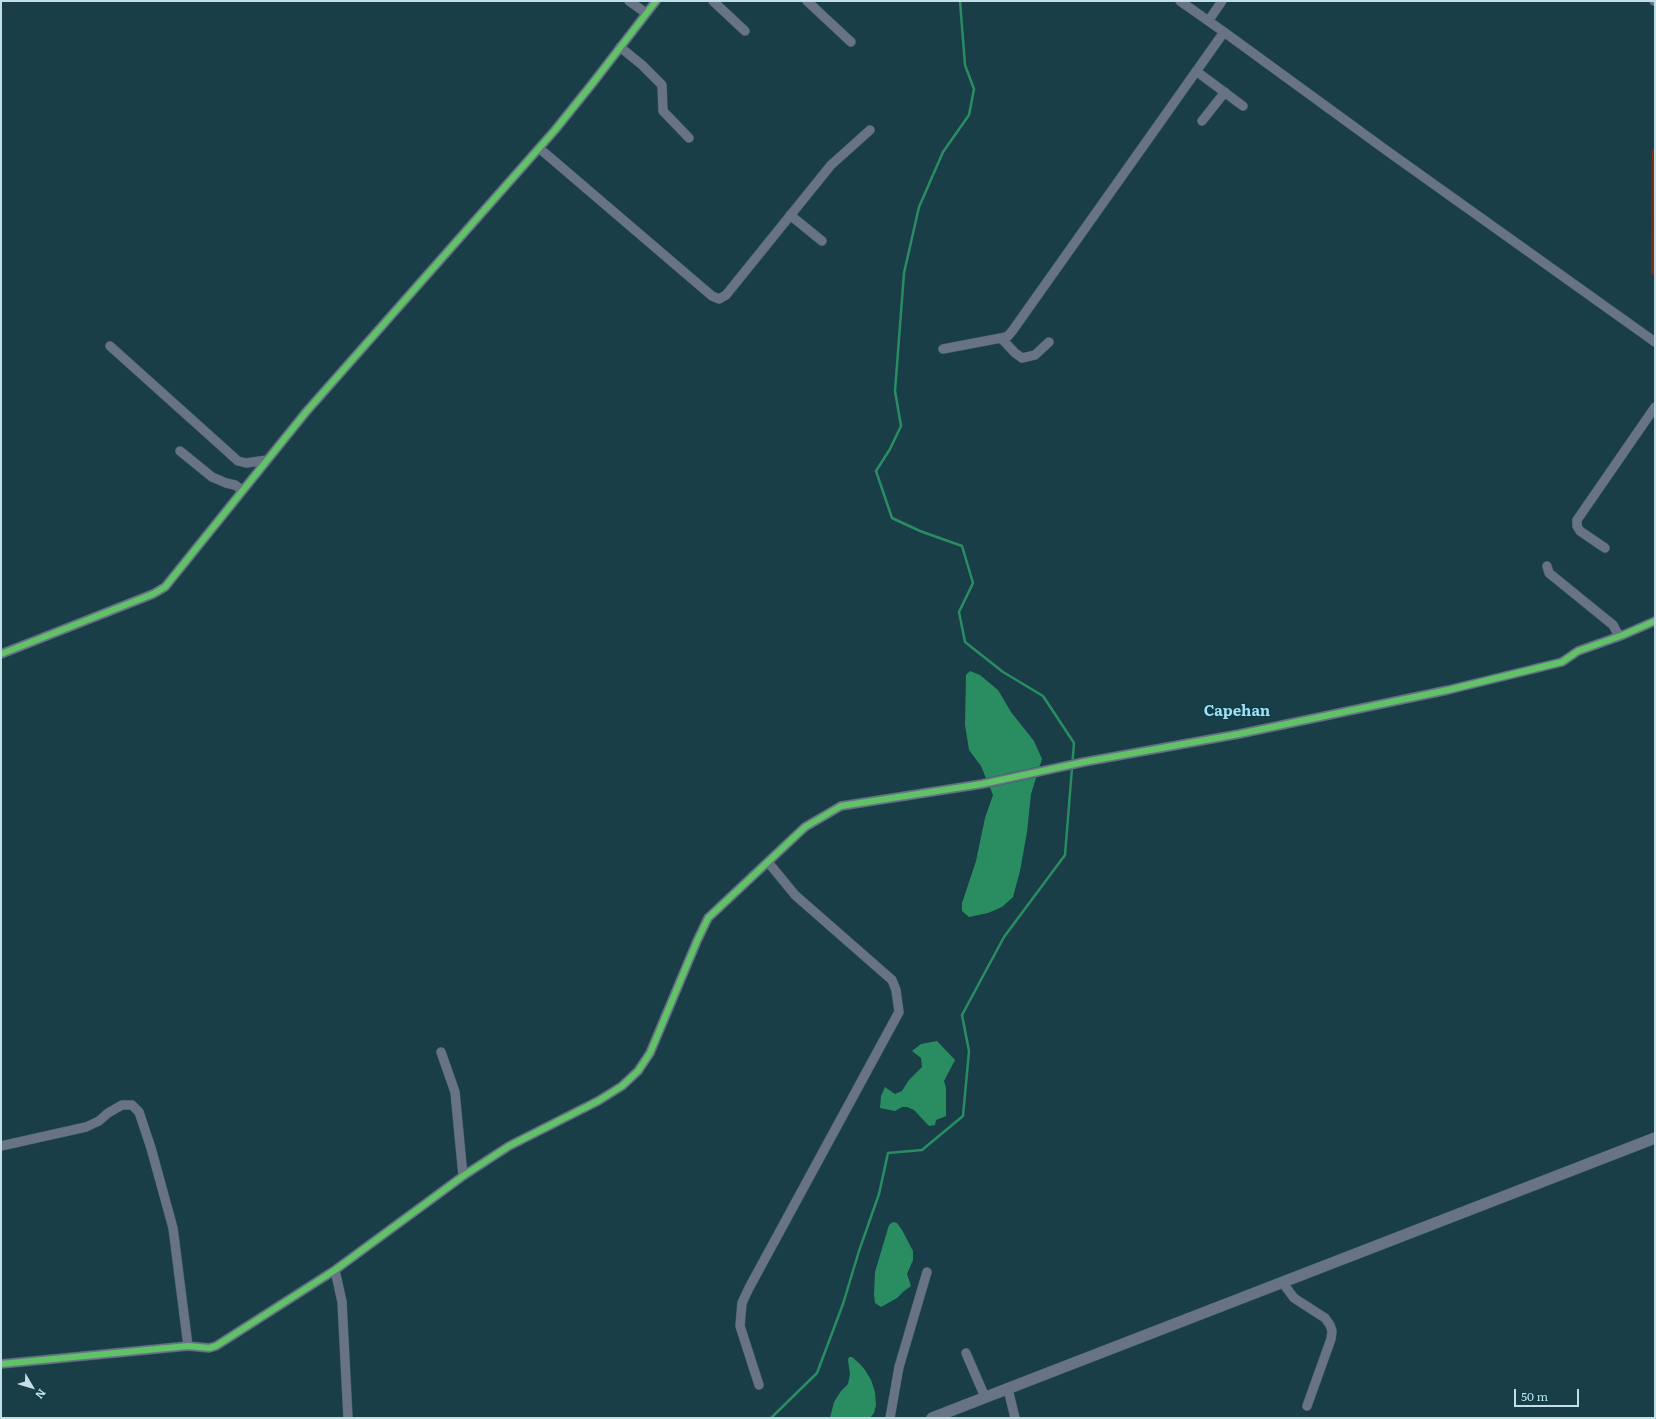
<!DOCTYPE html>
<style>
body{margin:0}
#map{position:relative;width:1656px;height:1419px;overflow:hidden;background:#193e47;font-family:Literata,serif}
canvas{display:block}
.frame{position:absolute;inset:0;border:2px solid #c2dfe8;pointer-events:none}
.north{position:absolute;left:12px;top:1367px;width:40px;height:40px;-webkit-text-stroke:3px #0f3e4a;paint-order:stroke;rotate:128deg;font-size:11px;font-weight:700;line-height:16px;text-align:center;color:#c2dfe8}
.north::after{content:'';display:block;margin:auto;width:14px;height:18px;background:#c2dfe8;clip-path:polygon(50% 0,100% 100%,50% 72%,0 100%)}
.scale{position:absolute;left:1514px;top:1389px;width:65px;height:18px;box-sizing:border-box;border:2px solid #c2dfe8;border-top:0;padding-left:5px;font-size:12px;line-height:14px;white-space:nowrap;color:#c2dfe8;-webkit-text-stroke:3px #0f3e4a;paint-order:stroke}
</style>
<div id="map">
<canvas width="1656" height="1419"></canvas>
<div class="frame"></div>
<div class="north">N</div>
<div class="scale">50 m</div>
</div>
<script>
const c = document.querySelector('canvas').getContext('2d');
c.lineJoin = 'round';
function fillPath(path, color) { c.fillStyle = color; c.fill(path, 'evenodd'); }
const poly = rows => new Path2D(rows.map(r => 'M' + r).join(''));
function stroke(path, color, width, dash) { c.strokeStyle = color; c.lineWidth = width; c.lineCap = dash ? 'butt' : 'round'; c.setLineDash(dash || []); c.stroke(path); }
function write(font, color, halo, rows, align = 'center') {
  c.font = font + ' Literata,serif'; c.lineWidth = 3.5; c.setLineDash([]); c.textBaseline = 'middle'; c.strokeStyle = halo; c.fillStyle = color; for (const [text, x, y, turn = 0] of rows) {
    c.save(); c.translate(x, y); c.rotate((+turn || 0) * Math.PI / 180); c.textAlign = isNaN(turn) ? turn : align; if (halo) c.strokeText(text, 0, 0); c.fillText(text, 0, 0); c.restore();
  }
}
fillPath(poly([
 [1652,149,1655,149,1655,275,1651,275]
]), '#782e0f');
fillPath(poly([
 [970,671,980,675,998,690,1011,712,1034,741,1042,759,1031,794,1027,832,1020,871,1013,897,1002,907,988,913,969,917,962,911,962,903,976,861,985,818,993,795,981,766,969,750,965,725,966,675],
 [937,1041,955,1060,944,1081,946,1088,946,1116,936,1120,935,1125,929,1126,914,1110,907,1107,902,1107,895,1111,880,1108,881,1096,885,1087,895,1094,902,1091,909,1080,922,1067,921,1058,912,1051,921,1044],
 [893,1222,897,1223,902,1230,913,1251,913,1260,907,1274,911,1286,904,1291,897,1298,881,1307,875,1303,874,1295,875,1272,889,1225],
 [849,1357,852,1357,860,1364,865,1370,871,1380,875,1392,876,1405,874,1413,870,1418,830,1418,834,1402,841,1391,848,1384,850,1374,848,1360]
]), '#2a8d62');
stroke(poly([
 [771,1418,817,1373,843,1304,859,1251,879,1194,888,1153,922,1150,963,1116,969,1051,962,1015,1004,937,1065,855,1074,743,1043,696,1003,672,965,642,959,612,973,583,962,546,920,531,892,518,876,471,890,449,901,426,895,391,904,273,919,207,943,152,969,115,974,89,965,65,960,1]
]), '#2a8d62', 2.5);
const minor = poly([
 [629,1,646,13],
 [713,1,745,31],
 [807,1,851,42],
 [1654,1,1655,1],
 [1209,20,1222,1],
 [1224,32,1390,153,1655,342],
 [620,47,642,65,662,85,663,111,689,138],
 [1196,71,1243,106],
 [1202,121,1225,92],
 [539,148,712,296,719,299,726,295,831,165,870,130],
 [790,215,822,241],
 [1001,338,1015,353,1022,358,1035,355,1049,342],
 [110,346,238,461,246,463,267,460],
 [943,349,1001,338,1008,336,1013,330,1224,32,1180,1],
 [180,451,212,477,226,483,235,485,242,490],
 [1605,548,1580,531,1577,526,1577,520,1655,407],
 [1547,566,1549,573,1613,625,1619,636],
 [1,654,153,594,165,587,306,412,555,130,592,84,656,1],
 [441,1052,455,1092,463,1176],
 [1,1146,86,1127,99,1121,108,1113,122,1105,132,1105,139,1112,151,1148,173,1228,188,1346],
 [335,1270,342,1302,348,1418],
 [1282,1282,1294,1298,1325,1318,1330,1325,1332,1331,1331,1339,1307,1406],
 [966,1353,985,1397],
 [1,1364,188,1346,209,1348,216,1346,335,1270,463,1176,509,1146,598,1101,622,1086,638,1071,650,1053,697,941,708,918,805,827,841,806,982,784,1084,762,1239,734,1448,690,1562,662,1578,651,1623,635,1655,621],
 [759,1385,740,1326,742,1303,749,1288,899,1012,896,990,892,980,795,895,768,862],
 [1008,1389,1015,1418],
 [890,1418,899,1367,927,1272]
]);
const tertiary = poly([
 [932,1418,1655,1138]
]);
stroke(minor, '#3e5c64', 10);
stroke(tertiary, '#3e5c64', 12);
stroke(minor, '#687486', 9);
stroke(tertiary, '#687486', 11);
stroke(poly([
 [1,654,153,594,165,587,306,412,555,130,592,84,656,1],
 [1,1364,188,1346,209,1348,216,1346,335,1270,463,1176,509,1146,598,1101,622,1086,638,1071,650,1053,697,941,708,918,805,827,841,806,982,784,1084,762,1239,734,1448,690,1562,662,1578,651,1623,635,1655,621]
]), '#61c268', 6);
write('bold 15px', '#a3dff1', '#0f3e4a', [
 ["Capehan",1237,712]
]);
</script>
